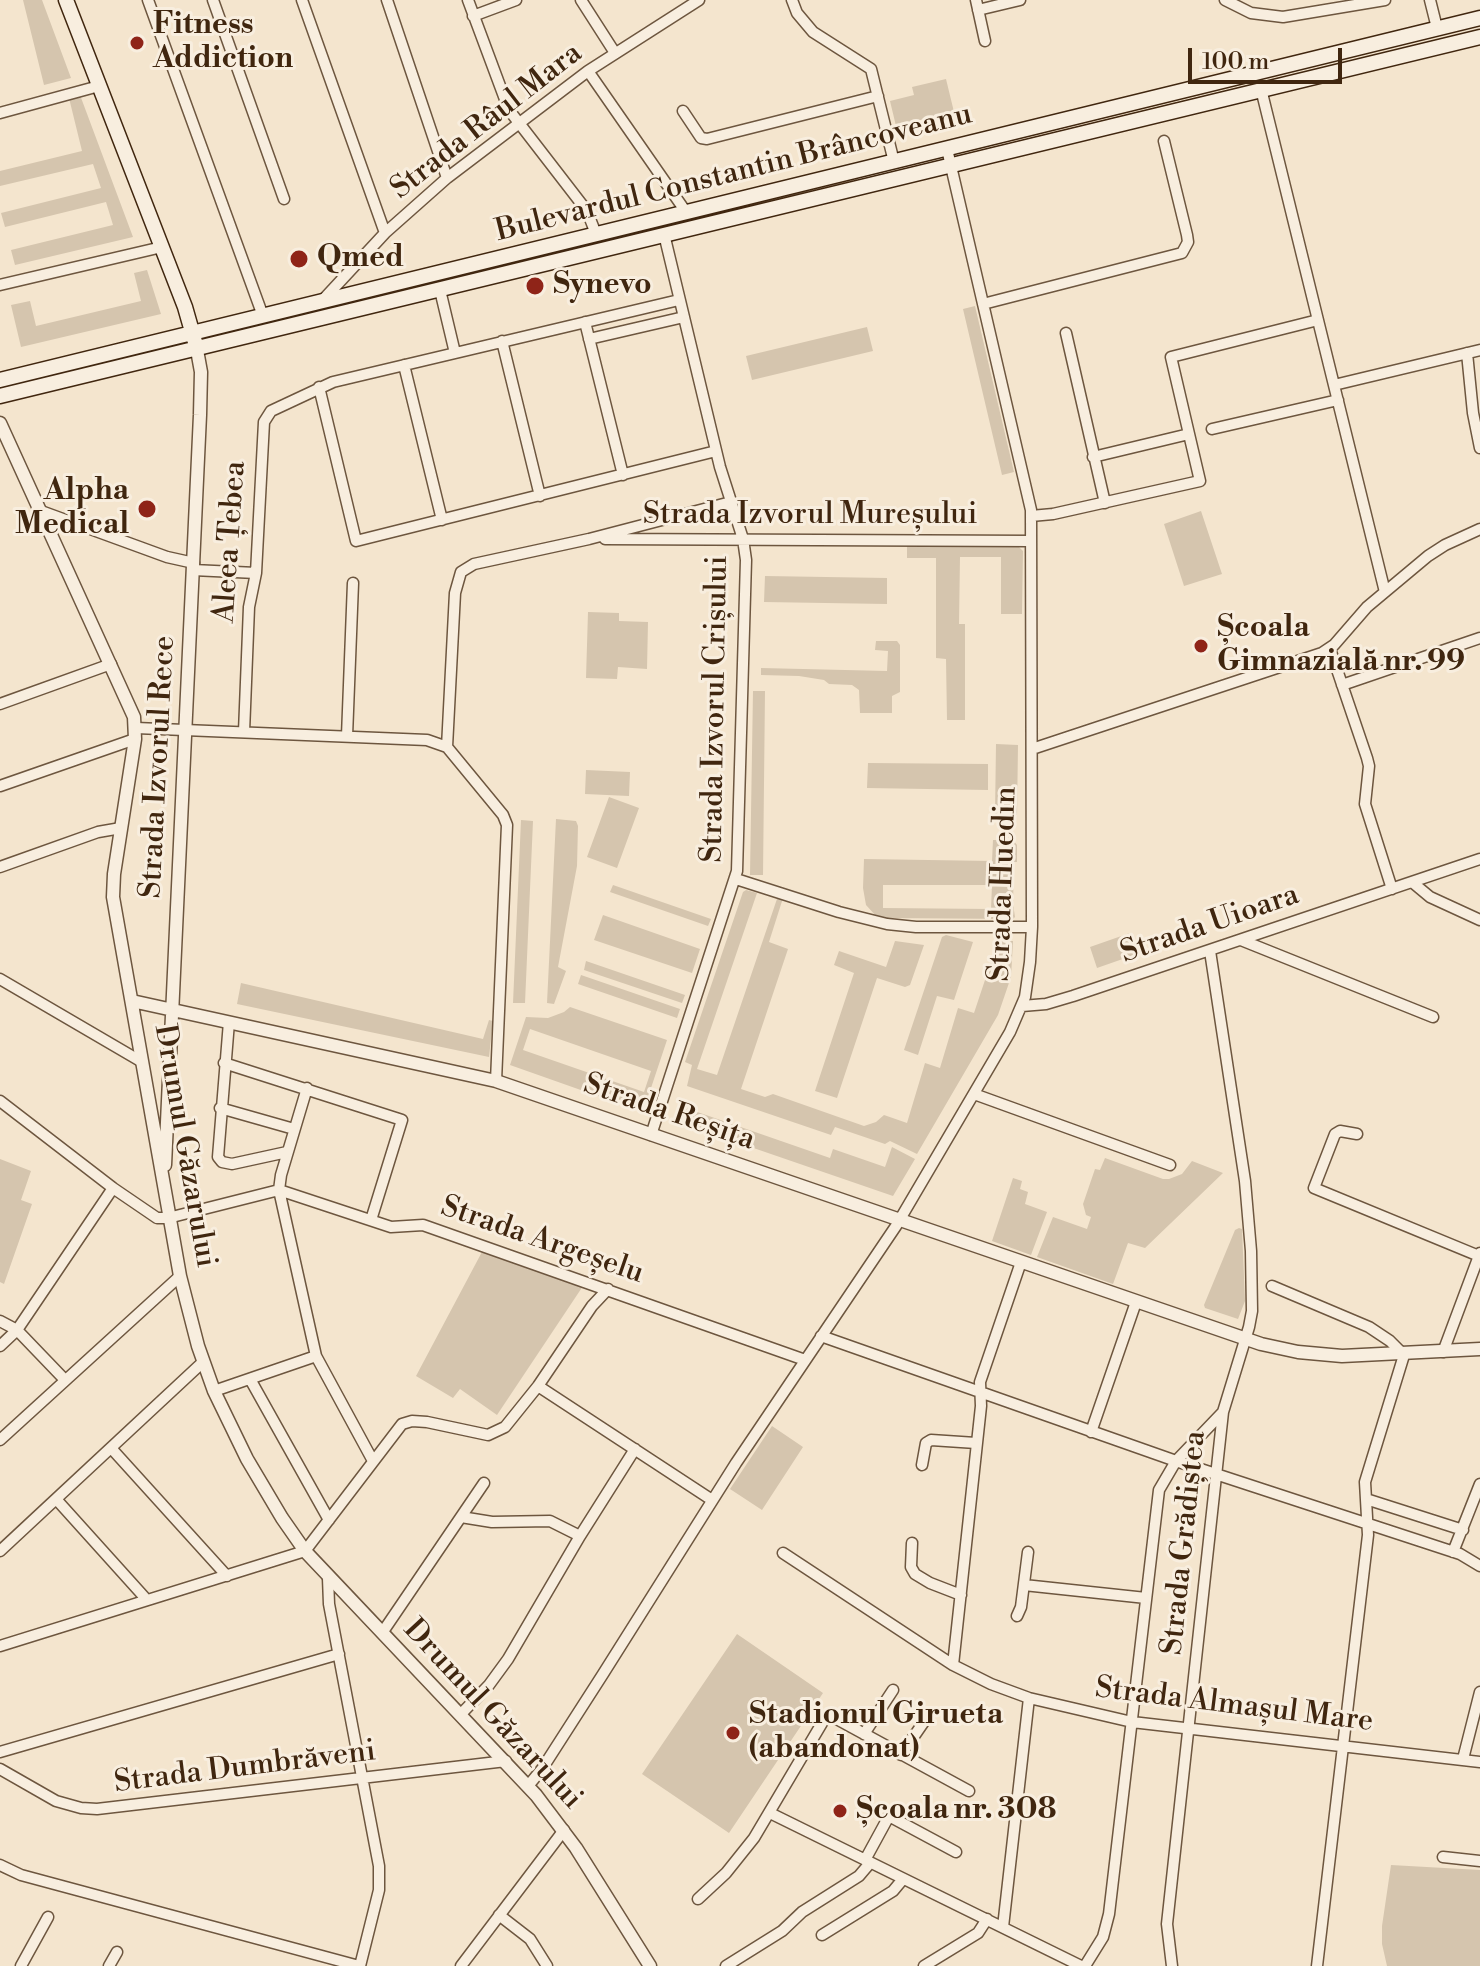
<!DOCTYPE html>
<meta charset="utf-8">
<style>
body{margin:0}
#map{position:relative;width:1480px;height:1966px;overflow:hidden;background:#f4e5ce;font-family:"Libre Bodoni",serif}
canvas{display:block}
.scale{position:absolute;left:1188px;top:48px;width:154px;height:36px;box-sizing:border-box;border:4px solid #40260f;border-top:0;padding-left:10px;font-size:24px;line-height:28px;white-space:nowrap;color:#40260f;-webkit-text-stroke:6px #f8eedf;paint-order:stroke}
</style>
<div id="map">
<canvas width="1480" height="1966"></canvas>
<div class="scale">100 m</div>
</div>
<script>
const c = document.querySelector('canvas').getContext('2d');
c.lineJoin = 'round';
function fillPath(path, color) { c.fillStyle = color; c.fill(path, 'evenodd'); }
const poly = rows => new Path2D(rows.map(r => 'M' + r).join(''));
function stroke(path, color, width, dash) { c.strokeStyle = color; c.lineWidth = width; c.lineCap = dash ? 'butt' : 'round'; c.setLineDash(dash || []); c.stroke(path); }
function write(font, color, halo, rows, align = 'center') {
  c.font = font + ' "Libre Bodoni",serif'; c.lineWidth = 6; c.setLineDash([]); c.textBaseline = 'middle'; c.strokeStyle = halo; c.fillStyle = color; for (const [text, x, y, turn = 0] of rows) {
    c.save(); c.translate(x, y); c.rotate((+turn || 0) * Math.PI / 180); c.textAlign = isNaN(turn) ? turn : align; if (halo) c.strokeText(text, 0, 0); c.fillText(text, 0, 0); c.restore();
  }
}
fillPath(poly([
 [23,0,42,0,71,78,44,85],
 [946,79,954,112,896,126,890,101,914,95,912,87],
 [80,95,133,237,15,265,11,250,113,225,106,202,5,227,1,213,101,188,93,164,0,186,0,171,82,151,69,98],
 [147,270,161,314,21,347,11,305,30,301,36,326,141,301,134,273],
 [975,306,1014,472,1002,475,963,309],
 [867,327,873,351,752,380,746,356],
 [1201,511,1222,574,1184,586,1164,524],
 [907,545,1018,546,1023,551,1022,614,1001,614,1001,557,960,557,959,624,965,624,965,720,947,720,946,659,936,658,936,558,907,558],
 [765,576,887,578,887,604,764,602],
 [588,612,619,613,619,621,648,622,647,669,618,667,617,679,586,678],
 [876,641,897,641,900,645,900,692,892,696,892,713,860,713,859,690,852,685,829,684,824,680,799,676,761,675,761,668,887,671,888,651,875,650],
 [753,691,765,691,763,875,750,875],
 [996,744,1018,745,1017,815,995,815],
 [868,763,988,764,988,790,867,788],
 [586,770,630,772,629,796,585,794],
 [609,797,639,808,617,868,587,857],
 [556,819,576,821,578,826,577,866,558,967,566,971,554,1004,547,1003],
 [521,820,533,821,525,1003,513,1003],
 [993,840,1013,840,1017,845,1017,862,1014,862,1013,904,1015,917,1013,919,883,918,876,916,866,905,863,888,864,859,992,861],
 [992,885,991,909,883,908,883,885],
 [613,885,711,919,708,926,610,892],
 [746,890,757,893,697,1069,717,1075,778,896,783,898,769,942,788,949,741,1089,765,1097,773,1094,864,1126,876,1122,884,1115,907,1123,925,1063,940,1068,958,1008,974,1013,995,950,994,941,1013,941,1011,977,998,1015,917,1154,890,1141,885,1144,835,1127,831,1135,687,1086,692,1065,685,1062,743,892],
 [603,915,700,949,692,973,594,940],
 [1130,933,1137,954,1097,968,1090,947],
 [946,935,973,942,954,1000,937,996,918,1055,904,1050,942,937],
 [895,941,924,945,910,985,905,987,877,978,837,1098,815,1091,854,973,834,965,839,951,886,967],
 [586,961,685,995,682,1003,584,970],
 [581,975,680,1009,677,1018,578,984],
 [241,983,483,1039,489,1020,493,1021,489,1057,237,1004],
 [570,1007,667,1040,643,1112,510,1065,526,1017,548,1018,564,1012],
 [530,1029,651,1071,644,1092,523,1050],
 [680,1106,830,1158,833,1149,885,1167,892,1147,915,1159,893,1196,675,1121],
 [1105,1158,1163,1179,1169,1179,1182,1174,1192,1161,1223,1173,1145,1248,1128,1243,1113,1284,1037,1257,1053,1217,1087,1229,1091,1217,1086,1215,1083,1204,1095,1169,1100,1170],
 [0,1159,31,1171,21,1200,32,1204,4,1284,0,1282],
 [1013,1178,1022,1181,1020,1189,1028,1192,1025,1204,1047,1212,1031,1255,992,1241],
 [1239,1228,1242,1229,1245,1301,1238,1319,1205,1308,1204,1305,1235,1230],
 [483,1250,583,1286,497,1415,460,1389,453,1398,416,1376],
 [772,1426,803,1447,762,1510,730,1489],
 [737,1634,823,1693,729,1833,642,1774],
 [1391,1865,1480,1870,1480,1966,1387,1966,1382,1944,1382,1926]
]), '#d5c5ae');
const minor = poly([
 [148,0,263,316],
 [213,0,284,199],
 [302,0,385,233],
 [387,0,447,178],
 [468,0,509,110,587,211,596,234],
 [581,0,615,53],
 [792,0,797,13,813,32,871,69,894,162],
 [976,0,985,41],
 [1225,0,1251,13,1283,17,1385,0],
 [1430,0,1437,28],
 [978,10,1020,0],
 [473,16,516,0],
 [588,71,686,212],
 [1261,89,1385,592],
 [683,111,701,138,707,139,878,96],
 [0,113,99,86],
 [0,285,162,247],
 [440,290,455,353],
 [321,302,385,233,447,178,588,71,699,0],
 [983,304,1182,253,1188,242,1187,235,1164,141],
 [585,322,623,475],
 [1066,333,1105,503],
 [589,339,684,317],
 [502,341,540,496],
 [1467,353,1473,413,1480,448],
 [404,365,442,520],
 [1334,385,1480,350],
 [319,387,356,541,716,451],
 [1212,429,1338,400],
 [1093,457,1189,434],
 [41,511,167,557,194,563],
 [1031,516,1053,514,1200,481,1171,357,1318,320],
 [605,539,1031,541],
 [193,570,256,573],
 [1330,649,1367,758,1369,766,1365,804,1392,889],
 [1342,685,1480,638],
 [0,704,111,664],
 [136,728,427,740,447,747,503,815,507,825,496,1081],
 [244,732,249,607,256,573,264,422,271,411,333,382,679,300],
 [347,736,353,583],
 [447,747,455,593,461,572,474,564,589,539,731,502],
 [1032,749,1322,653,1334,645,1367,607,1428,556,1445,545,1480,529],
 [0,786,135,739],
 [0,867,98,832,121,828],
 [736,879,839,912,887,924,916,927,1032,927],
 [1412,882,1430,897,1480,920],
 [1241,940,1433,1017],
 [0,979,142,1062],
 [1022,1006,1046,1004,1073,996,1480,859],
 [229,1022,218,1157,222,1162,232,1164,287,1152],
 [224,1063,402,1120,371,1220],
 [307,1088,281,1175,279,1190,316,1356,373,1461],
 [974,1094,1170,1165],
 [0,1101,113,1188,157,1218,168,1218,279,1190,391,1227,423,1225,805,1360],
 [220,1108,294,1129],
 [1357,1134,1340,1131,1335,1134,1314,1188,1479,1256],
 [651,1135,737,871,746,560,743,539,720,467,664,234],
 [1272,1286,1369,1327,1390,1341,1404,1355,1365,1482,1368,1535,1317,1966],
 [0,1321,17,1330,65,1380],
 [821,1336,1176,1461,1460,1554,1480,1566],
 [0,1346,17,1330,113,1188],
 [1443,1352,1480,1253],
 [250,1379,329,1520],
 [538,1386,712,1500],
 [214,1391,316,1356],
 [1091,1432,1136,1302],
 [0,1440,180,1276],
 [111,1448,227,1576],
 [922,1465,926,1443,931,1440,976,1443],
 [56,1499,147,1600],
 [1366,1499,1463,1530],
 [461,1517,492,1522,550,1521,580,1536],
 [912,1543,911,1567,915,1574,930,1583,961,1595],
 [0,1551,203,1362],
 [1453,1552,1480,1484],
 [783,1553,953,1665,991,1684,1029,1698,1132,1722,1480,1762],
 [328,1578,329,1604,379,1866,379,1890,360,1966],
 [1024,1585,1146,1598],
 [1017,1616,1021,1607,1028,1552],
 [382,1633,484,1483],
 [0,1646,305,1551,402,1424,412,1421,427,1422,488,1435,505,1427,538,1386,592,1306,608,1289],
 [953,1665,981,1406,980,1382,1021,1262],
 [461,1714,489,1685,508,1659,580,1536,635,1449],
 [864,1734,893,1690],
 [0,1752,339,1654],
 [901,1755,930,1713],
 [1463,1759,1480,1692],
 [0,1769,56,1801,81,1808,97,1809,506,1761],
 [528,1786,542,1769,603,1674,736,1463,896,1226,1010,1032,1025,997,1030,962,1032,927,1031,510,947,149],
 [770,1813,1081,1966],
 [1443,1857,1480,1861],
 [865,1860,889,1816,956,1852],
 [0,1865,21,1875,359,1966],
 [698,1899,726,1873,754,1838,825,1718,835,1718,969,1791],
 [499,1915,530,1939,547,1966],
 [1003,1927,1029,1698],
 [822,1935,893,1891,903,1879],
 [21,1966,48,1917],
 [109,1966,117,1952],
 [461,1966,564,1830],
 [726,1966,782,1931,802,1912,859,1876,870,1863],
 [924,1966,978,1933,987,1919],
 [1085,1966,1103,1937,1109,1914,1159,1490,1176,1461,1223,1412],
 [1172,1966,1167,1924,1223,1412,1249,1327,1252,1311,1251,1251,1245,1181,1210,951]
]);
const tertiary = poly([
 [0,423,134,717,135,739,114,874,113,897,180,1276,198,1346,214,1391,247,1459,282,1518,305,1551,536,1795,576,1848,650,1966],
 [132,1001,496,1081,1261,1344,1298,1352,1342,1356,1480,1349],
 [165,1165,200,415,201,372,197,350]
]);
const secondary = poly([
 [66,0,185,307,195,342],
 [0,380,1480,18],
 [0,396,1480,37]
]);
stroke(minor, '#6d563f', 13);
stroke(tertiary, '#6d563f', 15);
stroke(secondary, '#40260f', 17);
stroke(minor, '#f8eedf', 10);
stroke(tertiary, '#f8eedf', 12);
stroke(secondary, '#f8eedf', 14);
for (const [x, y, r, color] of [
 [137,43,8,"#8f2418"],
 [299,259,10,"#8f2418"],
 [535,286,10,"#8f2418"],
 [147,509,10,"#8f2418"],
 [1201,646,8,"#8f2418"],
 [733,1733,8,"#8f2418"],
 [840,1811,8,"#8f2418"]
]) { const dot = new Path2D(); dot.arc(x, y, r, 0, 2 * Math.PI); c.fillStyle = color; c.fill(dot); stroke(dot, '#f8eedf', 3); }
write('bold 30px', '#40260f', '#f8eedf', [
 ["Fitness",153,26],
 ["Addiction",153,60],
 ["Qmed",317,259],
 ["Synevo",553,286],
 ["Alpha",129,492,"right"],
 ["Medical",129,526,"right"],
 ["Școala",1217,629],
 ["Gimnazială nr. 99",1217,663],
 ["Stadionul Girueta",749,1716],
 ["(abandonat)",749,1750],
 ["Școala nr. 308",856,1811]
], 'left');
write('30px', '#40260f', '#f8eedf', [
 ["Strada Râul Mara",487,122,-38],
 ["Bulevardul Constantin Brâncoveanu",734,174,-14],
 ["Strada Izvorul Mureșului",810,516],
 ["Aleea Țebea",231,542,-86],
 ["Strada Izvorul Crișului",716,709,-89],
 ["Strada Izvorul Rece",159,767,-87],
 ["Strada Huedin",1004,884,-88],
 ["Strada Uioara",1210,925,-19],
 ["Strada Reșița",669,1113,19],
 ["Drumul Găzarului",184,1146,80],
 ["Strada Argeșelu",542,1241,19],
 ["Strada Grădiștea",1185,1543,-84],
 ["Strada Almașul Mare",1234,1706,7],
 ["Drumul Găzarului",492,1715,47],
 ["Strada Dumbrăveni",245,1768,-7]
]);
</script>
